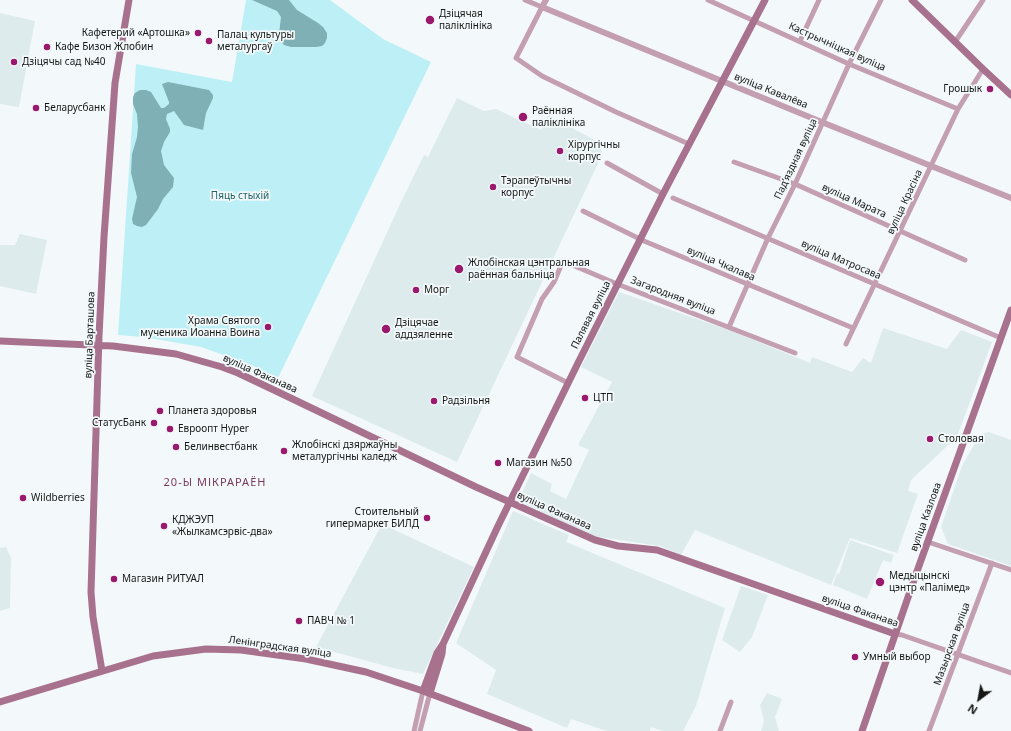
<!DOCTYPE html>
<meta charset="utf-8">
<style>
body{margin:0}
#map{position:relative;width:1011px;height:731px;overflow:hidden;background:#f3f9fa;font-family:"Noto Sans",sans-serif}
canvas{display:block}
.north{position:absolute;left:959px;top:679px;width:40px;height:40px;-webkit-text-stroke:3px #f3f9fa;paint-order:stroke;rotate:212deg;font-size:11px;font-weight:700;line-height:16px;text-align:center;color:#151717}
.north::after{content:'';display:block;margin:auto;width:14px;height:18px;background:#151717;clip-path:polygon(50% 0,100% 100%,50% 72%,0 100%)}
</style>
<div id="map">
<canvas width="1011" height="731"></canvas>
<div class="north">N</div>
</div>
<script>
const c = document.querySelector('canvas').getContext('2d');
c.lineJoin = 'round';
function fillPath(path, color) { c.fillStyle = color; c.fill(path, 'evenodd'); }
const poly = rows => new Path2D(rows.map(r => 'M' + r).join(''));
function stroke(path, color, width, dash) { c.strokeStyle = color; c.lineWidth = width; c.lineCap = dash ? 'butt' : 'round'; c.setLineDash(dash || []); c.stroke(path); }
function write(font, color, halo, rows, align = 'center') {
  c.font = font + ' "Noto Sans",sans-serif'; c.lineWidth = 3.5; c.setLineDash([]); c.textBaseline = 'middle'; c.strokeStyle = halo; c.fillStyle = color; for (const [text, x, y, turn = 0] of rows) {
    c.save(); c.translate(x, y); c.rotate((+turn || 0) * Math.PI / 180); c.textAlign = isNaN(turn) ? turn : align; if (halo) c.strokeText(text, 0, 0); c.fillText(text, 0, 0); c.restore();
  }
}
fillPath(poly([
 [0,13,35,21,19,107,0,104],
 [457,98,484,111,496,109,541,130,548,115,600,143,602,155,457,462,312,396,401,202,424,155,428,157],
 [20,234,47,240,36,294,0,286,0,245,15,245],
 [619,292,729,330,810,363,812,357,852,372,863,358,871,363,883,328,947,349,961,330,992,342,957,437,911,480,908,491,918,494,897,553,850,538,831,585,695,530,681,555,660,546,593,536,518,501,531,473,552,484,550,491,566,499,589,450,578,445,612,382,581,367],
 [989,432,1011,440,1011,566,948,544,941,527,962,466,974,445,984,433],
 [513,511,569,535,566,542,725,608,696,706,683,731,663,731,651,727,650,731,607,731,571,719,567,728,487,694,496,670,456,643],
 [382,524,474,567,423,674,393,668,316,647],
 [850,540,894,555,891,563,883,560,867,599,833,585,837,573,839,574],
 [6,547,11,558,10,608,0,611,0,548],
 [741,586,768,595,752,637,740,652,722,640],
 [767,693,782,699,775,717,779,731,761,731,764,721,760,705]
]), '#ddebec');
fillPath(poly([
 [246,0,330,0,383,39,431,62,278,378,249,364,201,347,144,337,118,335,136,64,232,82]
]), '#bdf0f6');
fillPath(poly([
 [252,0,289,0,297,10,318,23,323,27,327,33,327,38,325,43,322,46,316,47,291,47,284,45,281,41,279,34,281,17,277,11],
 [168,82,209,90,213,95,213,98,206,113,203,130,184,125,174,111,167,114,166,119,170,129,170,132,164,142,161,151,164,165,174,178,173,187,163,199,158,209,146,225,142,227,137,226,133,224,132,219,137,197,131,173,132,154,137,137,138,127,137,114,133,104,133,97,135,93,140,90,146,90,151,92,161,108,164,108,169,104,169,102,162,84]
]), '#7eb0b5');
stroke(poly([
 [525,0,542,7,516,58,542,76,616,112,689,144],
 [708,0,849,64,958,109],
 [800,41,819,0],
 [955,42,983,0],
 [734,162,795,184,965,260],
 [607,163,663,194],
 [673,198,1001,338],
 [583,211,644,241,853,328],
 [729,327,768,238,795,184,849,64,881,0],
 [846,344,958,109,983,69],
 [568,383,517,357,542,299,554,282,563,261,617,284,795,353],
 [928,542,1011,570],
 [895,634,902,635,1011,673],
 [414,731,423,691],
 [420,731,430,693],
 [720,731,731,702],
 [929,731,992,563]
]), '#c49eb1', 5);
stroke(poly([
 [546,0,542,7,824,123,1011,198]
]), '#c49eb1', 6);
stroke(poly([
 [912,0,983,69,1011,95],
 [0,341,113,346,176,354,222,367,238,373,276,391,476,487,595,540,618,546,657,550,895,634],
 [102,671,93,617,91,592,99,336,104,237,115,83,129,0],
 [423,691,437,653,443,644,498,526,578,363,663,194,765,0],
 [430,693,442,654,443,644],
 [0,702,153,656,206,649,241,650,306,659,366,672,423,691,529,731],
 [862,731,915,577,1011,310]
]), '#a8728f', 7);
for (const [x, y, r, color] of [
 [430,20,5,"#9a186d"],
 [198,33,4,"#9a186d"],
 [209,41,4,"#9a186d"],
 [47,47,4,"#9a186d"],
 [14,62,4,"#9a186d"],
 [990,89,4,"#9a186d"],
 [36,108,4,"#9a186d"],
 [523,117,5,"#9a186d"],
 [560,151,4,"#9a186d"],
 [493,187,4,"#9a186d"],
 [459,269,5,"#9a186d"],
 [416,290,4,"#9a186d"],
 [268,327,4,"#9a186d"],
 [386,329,5,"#9a186d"],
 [585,398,4,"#9a186d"],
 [434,401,4,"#9a186d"],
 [160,411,4,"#9a186d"],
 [154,423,4,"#9a186d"],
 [170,429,4,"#9a186d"],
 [930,439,4,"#9a186d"],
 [176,447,4,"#9a186d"],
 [284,451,4,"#9a186d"],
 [498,463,4,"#9a186d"],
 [23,498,4,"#9a186d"],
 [427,518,4,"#9a186d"],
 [164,526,4,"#9a186d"],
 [114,579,4,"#9a186d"],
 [880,582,5,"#9a186d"],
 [299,621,4,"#9a186d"],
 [855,657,4,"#9a186d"]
]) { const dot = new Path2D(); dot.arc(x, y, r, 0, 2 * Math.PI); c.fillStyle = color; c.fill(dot); stroke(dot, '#f3f9fa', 1.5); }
write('10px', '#151717', '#f3f9fa', [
 ["Дзіцячая",439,14],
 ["паліклініка",439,26],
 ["Кафетерий «Артошка»",190,33,"right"],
 ["Палац культуры",217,35],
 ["металургаў",217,47],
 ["Кафе Бизон Жлобин",55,47],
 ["Дзіцячы сад №40",22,62],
 ["Грошык",982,89,"right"],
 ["Беларусбанк",44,108],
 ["Раённая",532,111],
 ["паліклініка",532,123],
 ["Хірургічны",568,145],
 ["корпус",568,157],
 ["Тэрапеўтычны",501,181],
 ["корпус",501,193],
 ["Жлобінская цэнтральная",468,263],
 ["раённая бальніца",468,275],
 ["Морг",424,290],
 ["Храма Святого",260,321,"right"],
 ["мученика Иоанна Воина",260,333,"right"],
 ["Дзіцячае",395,323],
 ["аддзяленне",395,335],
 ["ЦТП",593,398],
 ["Радзільня",442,401],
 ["Планета здоровья",168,411],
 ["СтатусБанк",146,423,"right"],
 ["Евроопт Hyper",178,429],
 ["Столовая",938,439],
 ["Жлобінскі дзяржаўны",292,445],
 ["металургічны каледж",292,457],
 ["Белинвестбанк",184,447],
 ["Магазин №50",506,463],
 ["Wildberries",31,498],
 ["Стоительный",419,512,"right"],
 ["гипермаркет БИЛД",419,524,"right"],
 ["КДЖЭУП",172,520],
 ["«Жылкамсэрвіс-два»",172,532],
 ["Медыцынскі",889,576],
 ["цэнтр «Палімед»",889,588],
 ["Магазин РИТУАЛ",122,579],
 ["ПАВЧ № 1",307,621],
 ["Умный выбор",863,657]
], 'left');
write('10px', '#151717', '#f3f9fa', [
 ["Кастрычніцкая вуліца",837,47,24],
 ["вуліца Кавалёва",771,91,22],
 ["Падʼяздная вуліца",796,159,-65],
 ["вуліца Марата",854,201,24],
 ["вуліца Красіна",905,202,-65],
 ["вуліца Матросава",841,260,23],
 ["вуліца Чкалава",721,264,23],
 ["Загародняя вуліца",673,296,21],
 ["Палявая вуліца",591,315,-63],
 ["вуліца Барташова",90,335,-88],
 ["вуліца Факанава",260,374,24],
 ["вуліца Факанава",554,511,24],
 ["вуліца Казлова",926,517,-70],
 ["вуліца Факанава",860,611,19],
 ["Мазырская вуліца",952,644,-70],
 ["Ленінградская вуліца",280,647,8]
]);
write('10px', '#1f6369', '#f3f9fa', [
 ["Пяць стыхій",240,196]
]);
c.letterSpacing = '1px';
write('11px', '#79395e', '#f3f9fa', [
 ["20-Ы МІКРАРАЁН",215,483]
]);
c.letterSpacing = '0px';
</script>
